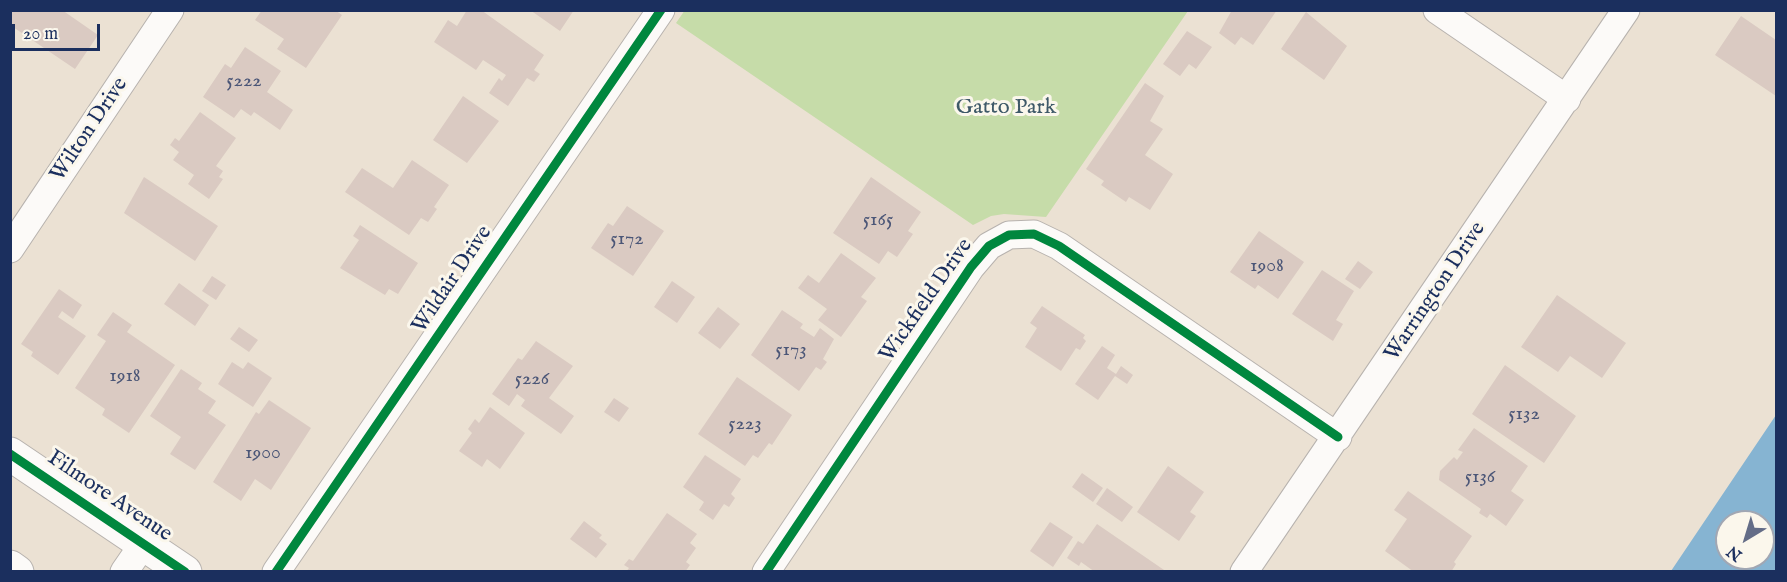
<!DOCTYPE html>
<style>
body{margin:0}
#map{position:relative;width:1787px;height:582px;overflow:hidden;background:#ebe1d3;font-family:"IM FELL English",serif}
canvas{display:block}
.frame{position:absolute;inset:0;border:12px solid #1b2f5e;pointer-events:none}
.north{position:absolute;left:1715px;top:510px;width:60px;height:60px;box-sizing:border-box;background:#fbf7ec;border:2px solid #a1a7b3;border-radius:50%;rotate:218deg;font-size:16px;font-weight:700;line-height:24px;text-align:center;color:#1b2f5e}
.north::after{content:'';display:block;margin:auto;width:21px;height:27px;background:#646d87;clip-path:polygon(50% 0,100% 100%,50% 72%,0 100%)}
.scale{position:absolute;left:12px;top:24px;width:88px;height:27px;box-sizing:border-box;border:3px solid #1b2f5e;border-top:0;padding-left:8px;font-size:18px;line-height:21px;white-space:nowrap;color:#1b2f5e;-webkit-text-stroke:4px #fbf7ec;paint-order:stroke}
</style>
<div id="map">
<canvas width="1787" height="582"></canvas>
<div class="frame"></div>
<div class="north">N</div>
<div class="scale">20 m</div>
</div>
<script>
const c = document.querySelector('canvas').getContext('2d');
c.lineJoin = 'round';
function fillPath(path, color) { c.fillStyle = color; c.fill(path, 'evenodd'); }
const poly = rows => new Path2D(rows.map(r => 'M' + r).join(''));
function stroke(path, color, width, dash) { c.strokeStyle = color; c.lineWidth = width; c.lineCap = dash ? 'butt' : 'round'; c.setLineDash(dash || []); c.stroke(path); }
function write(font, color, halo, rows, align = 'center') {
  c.font = font + ' "IM FELL English",serif'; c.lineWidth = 6; c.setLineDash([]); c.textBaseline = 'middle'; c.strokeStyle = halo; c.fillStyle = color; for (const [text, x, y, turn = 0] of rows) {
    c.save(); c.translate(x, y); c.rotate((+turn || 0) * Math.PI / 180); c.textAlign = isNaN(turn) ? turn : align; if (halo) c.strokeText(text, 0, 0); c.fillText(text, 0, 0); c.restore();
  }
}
fillPath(poly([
 [685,10,1188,10,1188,11,1046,217,1004,214,991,216,973,225,676,23]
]), '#c6dca9');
fillPath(poly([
 [1776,415,1776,571,1671,571],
 [1727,522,1763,522,1763,558,1727,558]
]), '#86b4d2');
fillPath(poly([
 [10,10,62,10,98,35,75,69,10,25],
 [262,10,335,10,342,15,306,68,277,49,284,39,255,20],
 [467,10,481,10,544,55,534,70,540,74,534,82,527,78,508,106,489,93,499,78,502,81,506,75,483,60,476,70,434,42,448,20,457,26],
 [530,10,574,10,560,31],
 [1232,10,1277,10,1253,45,1241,37,1235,45,1219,33],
 [1306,12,1347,46,1324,80,1281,49],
 [1741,16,1776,40,1776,96,1715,55],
 [1187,31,1212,47,1196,69,1189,64,1180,76,1163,64],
 [245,47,281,71,267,92,293,110,280,130,254,112,251,116,241,109,234,118,203,97,225,64,231,68],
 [1145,83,1164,96,1150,121,1163,129,1145,155,1173,174,1150,210,1129,197,1126,202,1101,185,1104,181,1086,169],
 [463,96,499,121,467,163,433,140],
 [200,112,236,138,216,166,223,171,219,177,223,179,209,199,188,184,194,175,173,160,179,152,170,145,175,138,179,141],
 [412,160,449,185,434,207,437,209,428,222,421,218,409,235,345,192,362,168,393,188],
 [144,177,218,226,195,261,124,213],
 [871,177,921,212,908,231,913,234,897,257,888,251,879,264,833,233],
 [627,206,664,231,633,276,591,248,608,223,613,226],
 [360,225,418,263,398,294,389,289,385,295,340,268,359,240,353,236],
 [1259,231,1304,262,1278,299,1258,285,1255,289,1230,272],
 [841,253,876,278,861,297,867,301,841,337,818,320,827,309,798,288,808,275,819,283],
 [1358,261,1373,272,1360,289,1345,279],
 [1322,270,1354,291,1336,320,1343,324,1333,341,1292,314],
 [212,276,226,285,216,300,202,291],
 [672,281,695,297,677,323,654,307],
 [179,283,209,305,195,326,164,304],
 [59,289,82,305,73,319,62,311,58,317,86,336,58,375,31,356,33,352,21,344],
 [1557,295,1626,343,1602,378,1570,356,1558,372,1521,347],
 [1042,306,1085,335,1083,338,1086,341,1080,350,1076,348,1061,371,1025,347,1037,328,1030,323],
 [718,307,740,324,720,349,698,333],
 [782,310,803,324,800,328,814,337,820,328,834,339,823,359,827,362,821,370,816,367,799,391,751,355],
 [113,312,132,325,127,332,175,365,129,433,102,415,105,409,75,388,106,341,97,335],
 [239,327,258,340,249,352,230,339],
 [536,341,573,366,549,398,574,416,561,434,521,406,525,400,517,394,509,406,492,394,518,358,522,360],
 [1102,346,1115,355,1107,368,1116,374,1121,366,1133,375,1127,384,1115,376,1098,400,1075,384],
 [232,362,243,369,248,362,272,378,253,407,218,384],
 [1505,365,1576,416,1544,463,1472,414],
 [181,369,202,383,198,389,216,401,208,413,226,425,195,470,170,454,181,437,150,416],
 [737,377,792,415,772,445,769,443,758,458,753,455,745,466,698,434],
 [614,398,629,408,619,422,604,412],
 [269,400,311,428,271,490,255,479,241,501,213,482,256,412,259,414],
 [490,407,525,433,500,469,487,459,482,467,459,451,472,433,468,429,475,419,479,423],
 [1474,428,1528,466,1511,491,1524,500,1506,526,1490,514,1487,518,1479,513,1481,509,1439,480,1440,471,1454,457,1457,460,1463,452,1458,450],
 [705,455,741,479,731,494,735,498,729,507,724,504,713,520,699,510,704,502,683,487],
 [1168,466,1204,492,1190,512,1196,516,1179,541,1137,512],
 [1082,473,1103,488,1093,502,1072,487],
 [1107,488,1133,507,1122,522,1096,504],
 [1408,491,1472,536,1454,562,1456,564,1451,572,1414,572,1385,551,1407,519,1394,510],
 [667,513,697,534,690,543,696,548,686,562,690,565,685,572,626,572,629,568,624,565,629,559,633,561],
 [584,521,602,535,599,538,607,544,596,558,570,539],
 [1050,522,1073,537,1053,567,1030,551],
 [1097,524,1167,572,1095,572,1081,562,1079,566,1067,558,1078,541,1083,544]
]), '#dacac2');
const street = poly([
 [1437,10,1567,99],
 [10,249,170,10],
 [124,572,144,543],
 [276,572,661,10],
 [766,572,971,267,989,246,1009,235,1034,234,1059,246,1338,437],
 [1244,572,1626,10]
]);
const secondary = poly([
 [10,454,185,572],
 [10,567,17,572]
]);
stroke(street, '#b7b2ae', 29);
stroke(secondary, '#b7b2ae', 35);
stroke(street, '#fcfaf8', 27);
stroke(secondary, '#fcfaf8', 33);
stroke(poly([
 [10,454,185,572],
 [276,572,661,10],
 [766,572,971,267,989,246,1009,235,1034,234,1059,246,1338,437]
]), '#00873e', 9);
write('20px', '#4b5677', null, [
 ["5222",244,82],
 ["5165",878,221],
 ["5172",627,240],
 ["1908",1267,267],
 ["5173",791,351],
 ["1918",125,377],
 ["5226",532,380],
 ["5132",1524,415],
 ["5223",745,425],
 ["1900",263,454],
 ["5136",1480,478]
]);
write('22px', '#3e5968', '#fbf7ec', [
 ["Gatto Park",1006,108]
]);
write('22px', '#1b2f5e', '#fbf7ec', [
 ["Wilton Drive",90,130,-56],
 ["Wildair Drive",453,280,-56],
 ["Warrington Drive",1436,292,-56],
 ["Wickfield Drive",927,301,-55],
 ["Filmore Avenue",109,497,34]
]);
</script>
